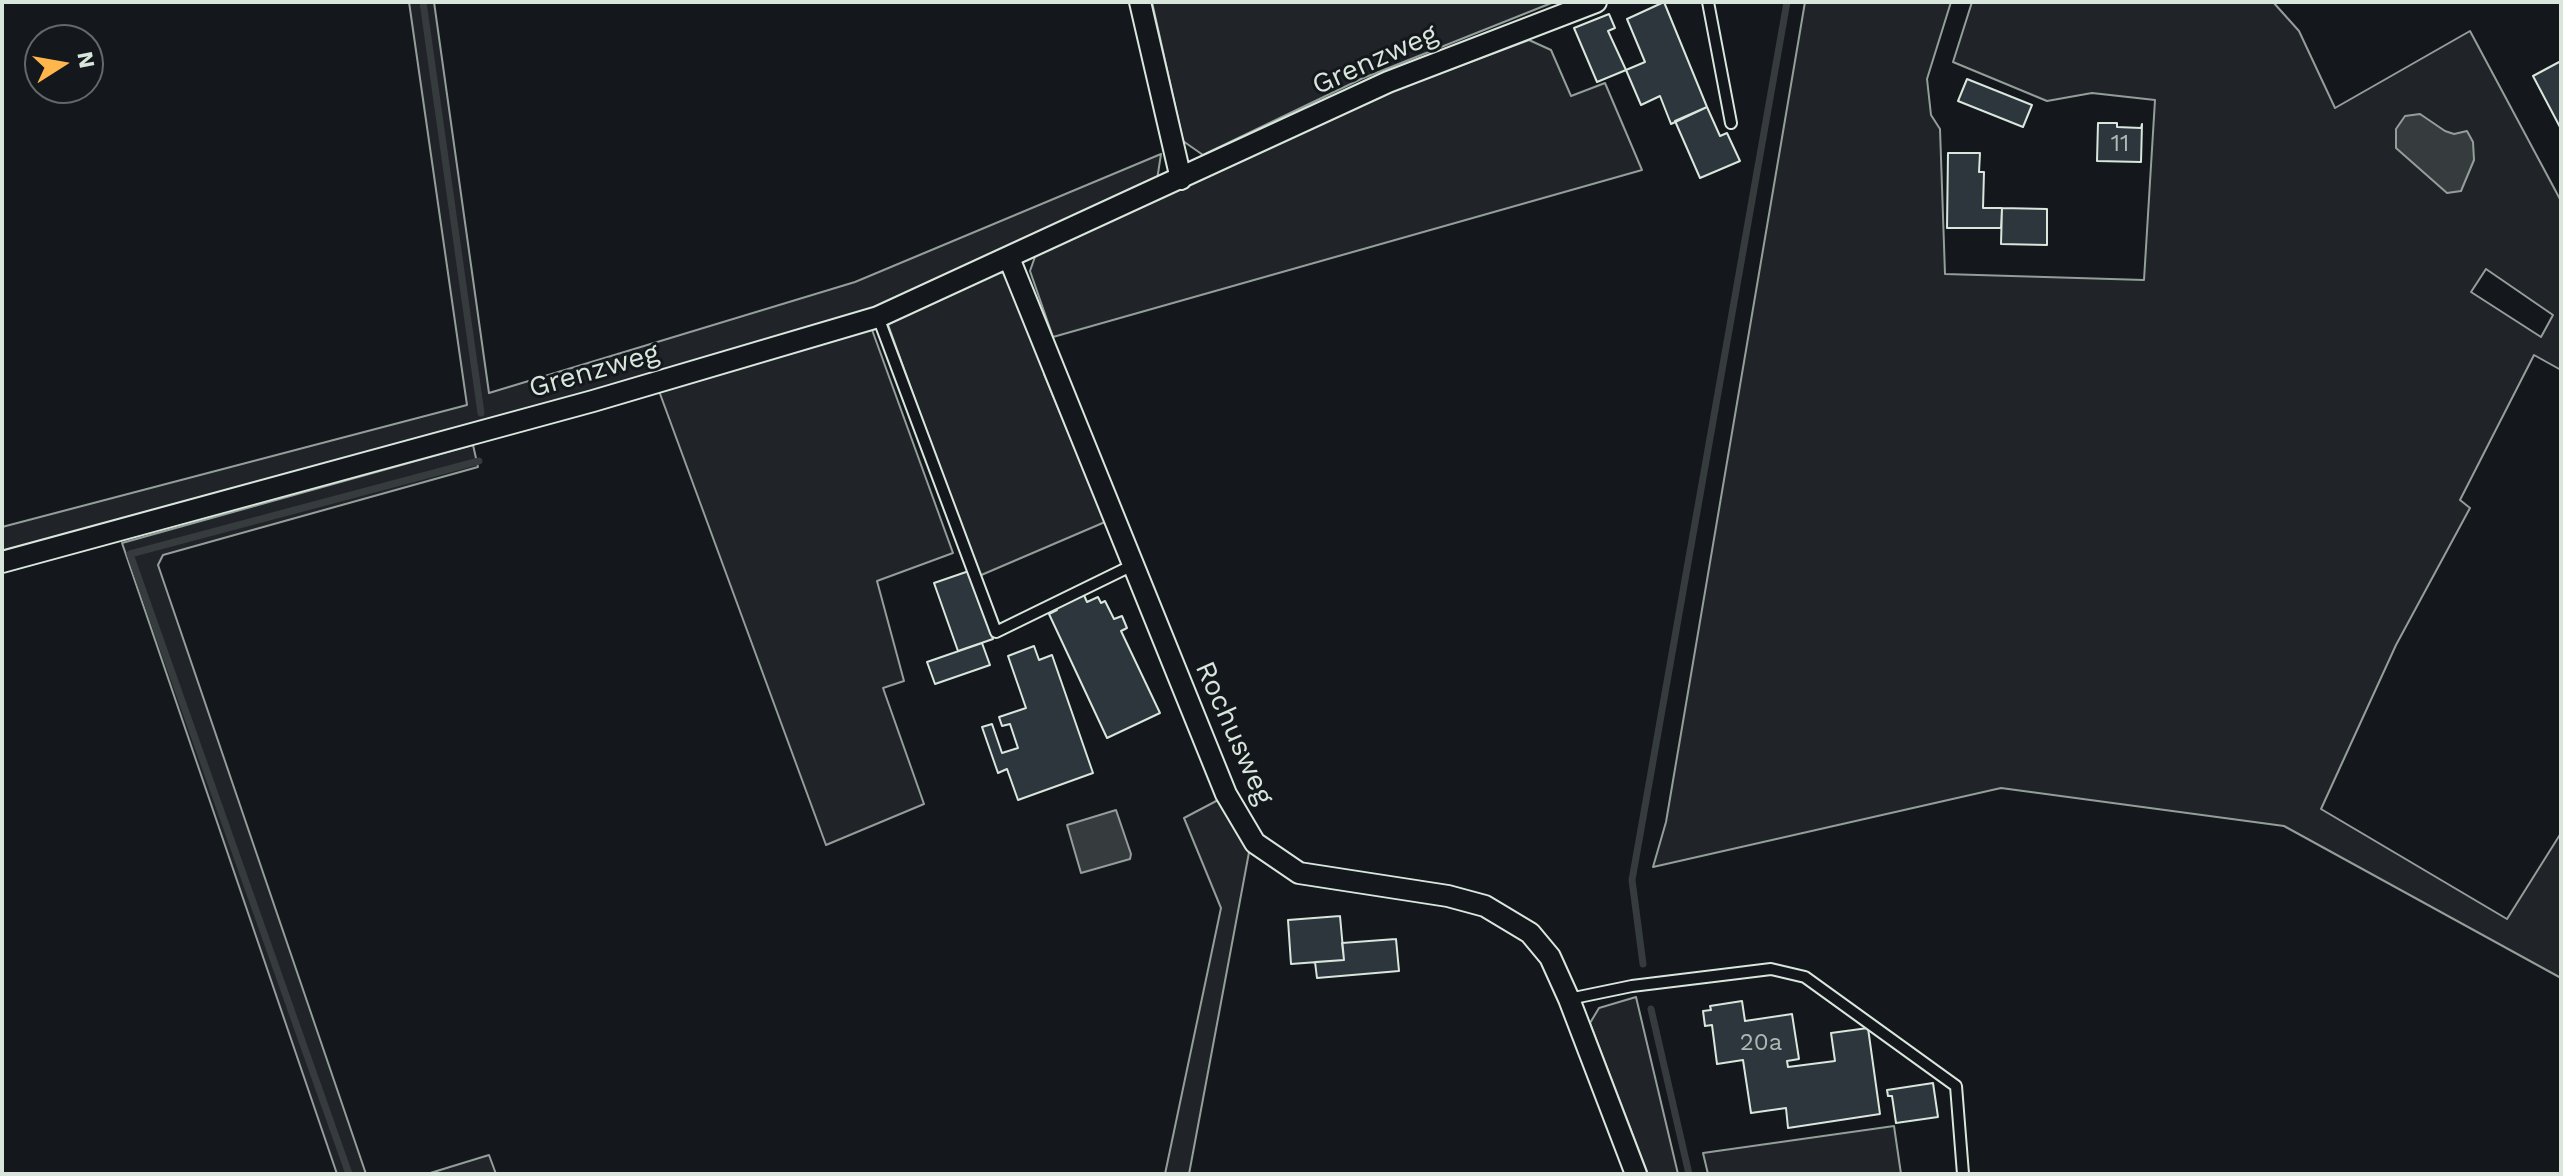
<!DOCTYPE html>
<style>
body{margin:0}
#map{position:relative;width:2563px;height:1176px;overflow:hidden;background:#14181c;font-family:"Work Sans",sans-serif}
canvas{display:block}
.frame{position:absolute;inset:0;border:4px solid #d8e6dc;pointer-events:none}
.north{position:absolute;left:24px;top:24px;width:80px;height:80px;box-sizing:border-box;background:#14181c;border:2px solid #626a69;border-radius:50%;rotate:79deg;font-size:22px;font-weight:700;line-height:32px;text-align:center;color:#d8e6dc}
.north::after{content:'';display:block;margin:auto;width:28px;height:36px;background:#ffb74d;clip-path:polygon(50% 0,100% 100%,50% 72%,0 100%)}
</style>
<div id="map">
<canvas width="2563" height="1176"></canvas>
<div class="frame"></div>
<div class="north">N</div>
</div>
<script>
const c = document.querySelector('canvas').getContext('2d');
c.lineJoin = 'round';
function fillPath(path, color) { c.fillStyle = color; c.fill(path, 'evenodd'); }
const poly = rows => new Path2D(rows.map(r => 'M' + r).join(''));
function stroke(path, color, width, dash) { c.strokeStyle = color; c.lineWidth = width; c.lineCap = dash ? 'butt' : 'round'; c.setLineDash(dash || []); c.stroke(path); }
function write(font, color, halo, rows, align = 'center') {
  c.font = font + ' "Work Sans",sans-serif'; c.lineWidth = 6; c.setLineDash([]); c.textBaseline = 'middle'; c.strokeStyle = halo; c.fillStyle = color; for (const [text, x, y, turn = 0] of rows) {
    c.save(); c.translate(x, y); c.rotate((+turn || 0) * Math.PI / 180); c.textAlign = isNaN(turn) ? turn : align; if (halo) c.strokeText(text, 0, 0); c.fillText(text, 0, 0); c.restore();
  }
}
const green = poly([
 [409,2,434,2,489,393,855,282,1161,154,1157,180,874,308,591,393,2,554,2,527,467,405,409,2],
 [1152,2,1554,2,1361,79,1203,155,1183,141,1152,2],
 [1805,2,1951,2,1927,79,1931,115,1940,129,1945,274,2144,280,2155,100,2092,93,2047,101,1953,62,1972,2,2273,2,2299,31,2335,108,2470,31,2561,201,2561,370,2534,355,2460,500,2470,508,2396,645,2321,809,2507,919,2561,833,2561,978,2284,826,2001,788,1653,867,1666,822,1805,2],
 [2486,269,2553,315,2541,337,2471,292,2486,269],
 [1529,40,1551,50,1571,96,1605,83,1642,170,1053,337,1030,271,1037,251,1390,92,1529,40],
 [991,271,1010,274,1050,371,1044,374,1105,522,979,576,886,319,991,271],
 [871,327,953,553,877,581,904,681,883,688,924,804,826,845,659,391,871,327],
 [473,445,478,467,163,555,158,565,366,1174,337,1174,122,543,473,445],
 [1220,799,1250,847,1189,1174,1165,1174,1221,908,1184,818,1220,799],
 [1636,997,1678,1174,1648,1174,1590,1023,1599,1008,1636,997],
 [1894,1126,1901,1174,1708,1174,1703,1153,1894,1126],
 [489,1155,496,1174,427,1174,489,1155]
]);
fillPath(green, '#202428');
stroke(green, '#939e99', 2);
const water = poly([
 [2420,114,2445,131,2454,134,2467,131,2473,142,2474,160,2461,191,2447,193,2396,148,2396,129,2405,116,2420,114],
 [1116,810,1131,854,1130,859,1081,873,1067,825,1116,810]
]);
fillPath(water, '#363b3e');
stroke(water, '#939e99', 2);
stroke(poly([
 [423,2,481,413],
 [1643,964,1632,880,1787,2],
 [1651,1009,1689,1174],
 [349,1174,130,554,479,461]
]), '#363b3e', 7);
const building = poly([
 [1664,2,1707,107,1671,124,1660,96,1641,105,1626,70,1645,62,1627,19,1664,2],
 [1609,14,1615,28,1608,31,1626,70,1597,82,1574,28,1609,14],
 [2561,61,2561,129,2533,76,2561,61],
 [1967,79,2032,105,2023,127,1958,101,1967,79],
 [1707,107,1720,136,1727,133,1740,161,1700,178,1675,121,1707,107],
 [2098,123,2117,123,2117,127,2141,128,2142,124,2141,162,2097,161,2098,123],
 [1948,153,1980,153,1979,172,1984,172,1983,208,2002,208,2001,228,1947,228,1948,153],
 [2002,208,2047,209,2047,245,2001,244,2002,208],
 [969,571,993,639,958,651,934,583,969,571],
 [1083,593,1087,602,1098,597,1101,603,1105,601,1114,619,1122,616,1127,628,1121,631,1160,713,1107,738,1049,614,1057,610,1055,606,1083,593],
 [982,643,990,665,935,684,927,662,982,643],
 [1034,646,1039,660,1052,655,1093,773,1018,800,1007,769,998,773,982,727,992,724,1002,753,1018,748,1010,724,1002,726,999,717,1026,708,1008,656,1034,646],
 [1340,916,1344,960,1291,964,1288,920,1340,916],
 [1396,939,1399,971,1317,978,1315,962,1344,960,1342,943,1396,939],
 [1742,1001,1745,1021,1792,1014,1799,1059,1787,1061,1788,1067,1835,1061,1831,1033,1868,1028,1880,1114,1788,1128,1786,1108,1751,1113,1743,1060,1717,1064,1712,1025,1705,1026,1703,1011,1711,1010,1710,1006,1742,1001],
 [1933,1083,1938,1117,1896,1123,1892,1096,1888,1096,1887,1090,1933,1083]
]);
fillPath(building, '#2c363c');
stroke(building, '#d8e6dc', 2);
const service = poly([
 [1708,2,1731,123],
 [878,317,996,632,1133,565],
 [1569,999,1632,986,1771,969,1805,977,1956,1086,1963,1174]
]);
const minor = poly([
 [1140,2,1181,179],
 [1009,258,1226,794,1255,843,1299,873,1448,896,1485,906,1530,933,1550,957,1569,999,1636,1174],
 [2,562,593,401,878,317,1388,82,1596,2]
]);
stroke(service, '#d8e6dc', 14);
stroke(minor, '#d8e6dc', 24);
stroke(service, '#14181c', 10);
stroke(minor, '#14181c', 20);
write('24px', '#adbab4', null, [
 ["11",2120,144],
 ["20a",1761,1043]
]);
write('28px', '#d8e6dc', '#14181c', [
 ["Grenzweg",1375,60,-24],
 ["Grenzweg",594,371,-16],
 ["Rochusweg",1234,733,66]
]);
</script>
